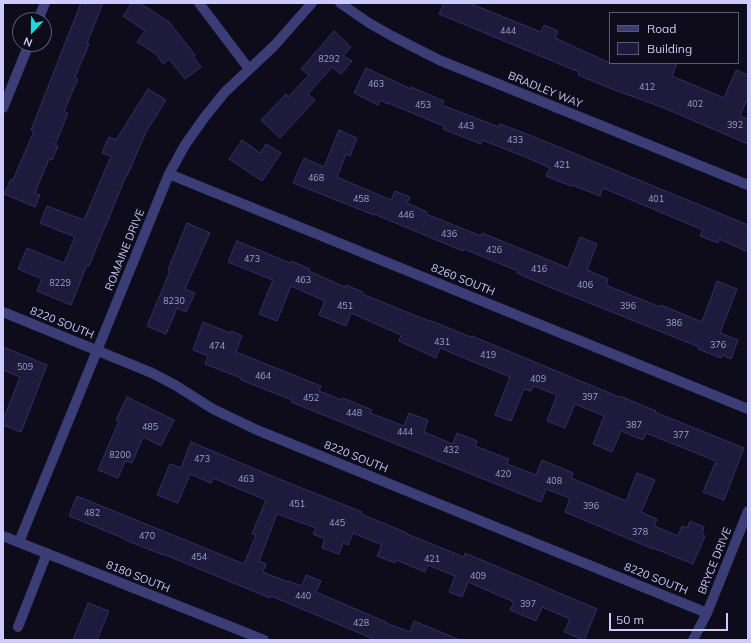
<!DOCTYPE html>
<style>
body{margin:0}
#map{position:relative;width:751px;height:643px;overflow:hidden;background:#0e0c1b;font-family:Mulish,sans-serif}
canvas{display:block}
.frame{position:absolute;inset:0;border:4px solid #cccbfb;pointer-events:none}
.legend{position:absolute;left:609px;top:12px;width:130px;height:52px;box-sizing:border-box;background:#0e0c1b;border:1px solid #5a5875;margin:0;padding:5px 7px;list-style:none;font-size:12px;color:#cccbfb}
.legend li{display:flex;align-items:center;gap:8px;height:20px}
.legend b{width:20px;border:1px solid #5a5875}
.north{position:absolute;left:12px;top:12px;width:40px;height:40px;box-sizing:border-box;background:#0e0c1b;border:1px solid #5a5875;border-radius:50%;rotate:202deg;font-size:11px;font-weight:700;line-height:16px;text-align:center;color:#cccbfb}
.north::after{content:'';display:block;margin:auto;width:14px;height:18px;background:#11dee1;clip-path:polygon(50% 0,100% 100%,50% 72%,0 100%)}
.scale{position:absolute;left:609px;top:613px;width:119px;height:18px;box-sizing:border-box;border:2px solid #cccbfb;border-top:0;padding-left:5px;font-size:12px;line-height:14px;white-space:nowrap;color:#cccbfb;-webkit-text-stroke:3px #0e0c1b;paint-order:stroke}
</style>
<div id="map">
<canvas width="751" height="643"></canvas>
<div class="frame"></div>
<ul class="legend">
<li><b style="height:5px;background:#3b3d77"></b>Road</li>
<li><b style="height:11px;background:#1e1a3b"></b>Building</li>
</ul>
<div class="north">N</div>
<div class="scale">50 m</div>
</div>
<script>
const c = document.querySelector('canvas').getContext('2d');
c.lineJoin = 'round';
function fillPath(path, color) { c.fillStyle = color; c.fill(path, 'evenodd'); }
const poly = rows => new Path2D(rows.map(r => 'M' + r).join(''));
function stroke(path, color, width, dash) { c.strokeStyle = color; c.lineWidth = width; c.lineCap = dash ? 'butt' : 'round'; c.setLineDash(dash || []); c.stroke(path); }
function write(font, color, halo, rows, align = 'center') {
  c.font = font + ' Mulish,sans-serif'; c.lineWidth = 4; c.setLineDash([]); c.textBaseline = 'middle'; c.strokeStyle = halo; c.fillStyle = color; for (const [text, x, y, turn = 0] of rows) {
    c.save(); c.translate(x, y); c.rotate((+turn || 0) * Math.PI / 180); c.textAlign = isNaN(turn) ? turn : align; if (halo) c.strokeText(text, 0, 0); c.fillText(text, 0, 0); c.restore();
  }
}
const building = poly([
 [81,3,103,3,87,43,89,44,75,77,78,79,64,111,68,113,55,145,58,146,52,160,49,159,35,193,40,195,35,207,4,194,11,179,13,180,34,131,31,130,81,3],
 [132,3,140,3,169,22,195,55,193,56,201,67,185,79,169,59,163,64,156,54,137,42,145,31,123,16,132,3],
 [444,3,469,3,541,32,544,25,558,31,555,38,610,63,677,63,672,76,724,98,736,70,748,75,748,97,740,116,748,119,748,144,659,106,612,89,578,75,579,72,439,14,444,3],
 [334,31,351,47,343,56,352,61,341,74,332,67,308,94,315,100,280,138,261,120,286,94,288,97,309,75,301,69,334,31],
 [366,68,411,89,411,87,444,101,442,105,499,127,500,124,527,134,748,225,748,252,719,239,718,243,700,236,703,230,603,188,600,196,572,185,571,186,546,176,550,168,528,158,482,140,481,144,443,129,444,126,388,103,388,104,380,100,378,105,354,93,366,68],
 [148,89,166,100,146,132,127,176,126,176,89,266,87,265,71,305,37,291,42,279,18,269,27,248,64,263,75,237,40,223,47,206,84,220,111,156,102,153,109,137,116,140,148,89],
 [339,130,357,138,350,156,346,154,337,177,391,200,395,191,410,197,407,203,427,212,426,214,481,236,482,233,568,268,580,237,597,244,587,270,608,279,606,285,660,307,661,305,702,322,717,281,737,289,720,333,738,340,731,359,722,355,721,358,698,349,699,347,552,288,517,273,518,271,464,249,463,251,374,214,374,215,293,183,304,158,324,167,339,130],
 [242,140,260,153,266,144,281,153,262,181,229,159,242,140],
 [187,223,210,233,185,289,195,293,186,312,177,308,166,334,147,326,170,271,168,270,187,223],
 [237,241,290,263,291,261,310,269,309,271,345,287,346,285,363,292,362,294,429,321,429,320,471,337,472,336,619,397,620,396,656,411,655,412,744,448,724,500,703,492,716,461,646,433,643,440,621,431,612,452,593,444,604,416,575,404,565,428,547,421,557,395,534,386,531,391,524,389,511,421,495,415,510,377,440,348,436,358,399,341,401,335,351,313,346,326,319,315,325,301,291,286,277,321,259,314,273,280,228,262,237,241],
 [203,322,230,333,231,331,242,336,236,352,321,386,319,391,342,400,343,398,372,410,370,413,404,426,409,413,428,420,424,432,453,444,457,433,477,441,475,446,509,459,507,464,536,475,542,460,573,473,571,478,626,501,637,473,655,480,641,512,657,519,654,526,678,536,682,526,687,528,690,521,704,527,702,535,705,536,693,564,653,548,653,549,565,512,570,498,546,489,541,502,291,402,292,400,241,380,241,378,205,364,208,356,193,350,203,322],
 [3,347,47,365,21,432,3,425,3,420,20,377,3,370,3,347],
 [127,397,174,420,161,446,143,437,132,463,125,461,118,478,98,470,119,421,116,420,127,397],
 [191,442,279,479,362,512,361,514,407,533,407,534,464,557,465,553,597,609,584,640,564,632,570,619,542,607,536,621,510,610,514,602,468,582,462,597,449,592,455,576,428,565,425,572,396,560,395,563,377,556,382,545,353,533,348,545,343,543,339,554,322,548,325,539,313,534,316,528,277,514,259,561,266,564,263,572,288,582,288,581,302,586,306,575,321,581,316,592,386,622,386,623,410,632,414,621,460,640,376,640,271,596,270,598,163,554,163,555,123,539,123,538,69,516,77,496,244,564,256,535,252,534,266,500,213,478,211,483,190,474,178,503,157,495,170,464,181,468,191,442],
 [88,603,109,611,97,640,73,640,88,603]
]);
fillPath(building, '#1e1a3b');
stroke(building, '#342e65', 1);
stroke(poly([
 [199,3,249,69],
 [340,3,369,23,392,36,439,60,748,185],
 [38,20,45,3],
 [3,108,29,44],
 [169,174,748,409],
 [3,312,152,373,175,385,213,409,257,430,707,613],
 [3,536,264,640],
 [19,542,169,174,185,145,204,118,225,92,274,46,312,3],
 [18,627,47,553],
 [693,640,707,613,748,511]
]), '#3b3d77', 10);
write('9px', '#a09fcb', null, [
 ["444",508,31],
 ["8292",329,59],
 ["463",376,84],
 ["412",647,87],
 ["402",695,104],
 ["453",423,105],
 ["392",735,125],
 ["443",466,126],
 ["433",515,140],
 ["421",562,165],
 ["468",316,178],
 ["458",361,199],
 ["401",656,199],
 ["446",406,215],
 ["436",449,234],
 ["426",494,250],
 ["473",252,259],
 ["416",539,269],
 ["463",303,280],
 ["8229",60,283],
 ["406",585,285],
 ["8230",174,301],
 ["451",345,306],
 ["396",628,306],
 ["386",674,323],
 ["431",442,342],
 ["376",718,345],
 ["474",217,346],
 ["419",488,355],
 ["509",25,367],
 ["464",263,376],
 ["409",538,379],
 ["397",590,397],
 ["452",311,398],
 ["448",354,413],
 ["387",634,425],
 ["485",150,427],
 ["444",405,432],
 ["377",681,435],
 ["432",451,450],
 ["8200",120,455],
 ["473",202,459],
 ["420",503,474],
 ["463",246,479],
 ["408",554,481],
 ["451",297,504],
 ["396",591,506],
 ["482",92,513],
 ["445",337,523],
 ["378",640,532],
 ["470",147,536],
 ["454",199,557],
 ["421",432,559],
 ["409",478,576],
 ["440",303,596],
 ["397",528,604],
 ["428",361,623]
]);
write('11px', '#cccbfb', '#0e0c1b', [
 ["BRADLEY WAY",545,90,22],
 ["ROMAINE DRIVE",125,250,-68],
 ["8260 SOUTH",463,280,22],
 ["8220 SOUTH",62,323,22],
 ["8220 SOUTH",356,457,22],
 ["BRYCE DRIVE",715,561,-68],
 ["8180 SOUTH",138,577,22],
 ["8220 SOUTH",656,579,22]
]);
</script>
